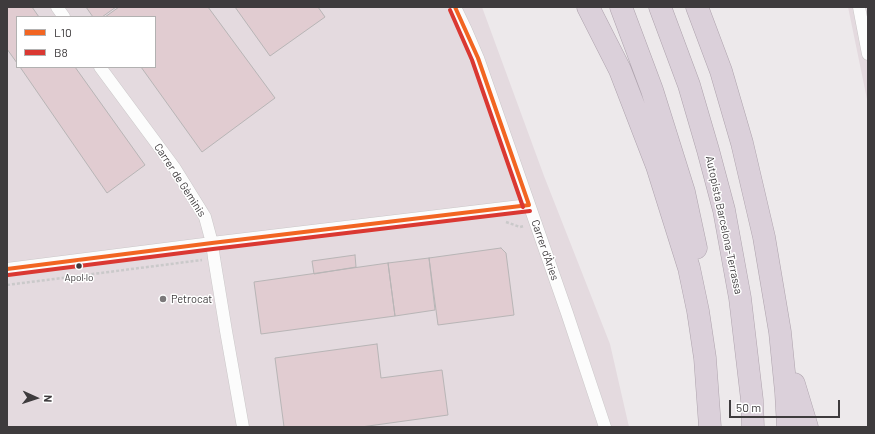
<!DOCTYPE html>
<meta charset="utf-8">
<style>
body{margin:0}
#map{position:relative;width:875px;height:434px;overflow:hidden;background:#ede9eb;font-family:Barlow,sans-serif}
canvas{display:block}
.frame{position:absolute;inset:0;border:8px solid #3e3b3d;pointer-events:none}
.legend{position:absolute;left:16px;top:16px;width:140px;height:52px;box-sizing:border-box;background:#fff;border:1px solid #b2b1b1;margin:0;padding:5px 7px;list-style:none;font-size:12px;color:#3e3b3d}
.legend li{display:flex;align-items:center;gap:8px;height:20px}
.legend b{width:20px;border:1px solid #b2b1b1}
.north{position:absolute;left:16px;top:378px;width:40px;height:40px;-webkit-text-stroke:3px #fff;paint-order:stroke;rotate:93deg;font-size:11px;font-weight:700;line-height:16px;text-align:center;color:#3e3b3d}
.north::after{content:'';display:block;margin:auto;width:14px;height:18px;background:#3e3b3d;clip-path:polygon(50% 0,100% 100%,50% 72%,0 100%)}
.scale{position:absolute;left:729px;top:400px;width:111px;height:18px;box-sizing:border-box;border:2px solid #3e3b3d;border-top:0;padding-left:5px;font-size:12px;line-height:14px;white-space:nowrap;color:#3e3b3d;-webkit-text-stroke:3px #fff;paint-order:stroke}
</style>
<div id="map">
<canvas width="875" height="434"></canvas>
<div class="frame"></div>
<ul class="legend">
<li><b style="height:5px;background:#f26522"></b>L10</li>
<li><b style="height:5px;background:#da3832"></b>B8</li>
</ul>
<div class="north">N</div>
<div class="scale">50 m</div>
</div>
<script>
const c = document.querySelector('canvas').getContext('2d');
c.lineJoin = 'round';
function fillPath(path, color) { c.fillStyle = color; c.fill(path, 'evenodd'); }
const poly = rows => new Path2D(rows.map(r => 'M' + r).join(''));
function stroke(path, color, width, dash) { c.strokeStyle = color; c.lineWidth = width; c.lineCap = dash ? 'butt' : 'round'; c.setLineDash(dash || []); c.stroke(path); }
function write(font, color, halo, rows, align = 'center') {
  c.font = font + ' Barlow,sans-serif'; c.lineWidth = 3; c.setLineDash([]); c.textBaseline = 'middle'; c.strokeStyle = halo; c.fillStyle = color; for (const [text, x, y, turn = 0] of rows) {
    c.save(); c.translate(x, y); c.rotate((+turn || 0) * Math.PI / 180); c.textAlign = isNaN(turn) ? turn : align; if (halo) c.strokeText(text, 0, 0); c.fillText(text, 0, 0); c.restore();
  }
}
fillPath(poly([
 [7,7,482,7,544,176,610,344,629,427,7,427],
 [17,17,155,17,155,67,17,67],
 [848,7,868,7,868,104]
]), '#e4dadf');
const building = poly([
 [7,7,32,7,39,17,17,17,17,63,7,49,7,7],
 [86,7,116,7,102,17,93,17,86,7],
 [119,7,208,7,275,98,202,152,141,67,155,67,155,17,105,17,119,7],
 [235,7,318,7,325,17,270,56,235,7],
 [20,67,75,67,145,165,107,193,20,67],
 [501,248,506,253,514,315,438,325,429,258,501,248],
 [355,255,356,267,314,274,312,261,355,255],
 [429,258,435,310,395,316,388,263,429,258],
 [388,263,395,316,261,334,254,282,388,263],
 [377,344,381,378,442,370,448,415,361,427,284,427,275,358,377,344]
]);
fillPath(building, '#e1ccd1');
stroke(building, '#b8b5b6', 1);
const minor = poly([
 [57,7,64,17],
 [455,7,466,30,478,58,567,313,605,427],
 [859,7,868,54],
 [100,67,174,167,205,217,212,243,214,258,226,331,243,427],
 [7,269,212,243,529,205]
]);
const motorway = poly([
 [588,7,620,70,657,166,689,268,698,311,705,358,710,427],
 [621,7,652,90,684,192,696,248],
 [660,7,689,85,708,150,724,210,740,298,752,400,753,427],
 [697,7,721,71,742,143,764,237,780,332,786,392,788,427],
 [794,384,807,427]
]);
stroke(minor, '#cac7c8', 13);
stroke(motorway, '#aea3ad', 23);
stroke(poly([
 [506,222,520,227,524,226],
 [7,285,202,260]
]), '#cac9ca', 2.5, [3, 2]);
stroke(minor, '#fcfcfc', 12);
stroke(motorway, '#dbd0da', 22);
stroke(poly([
 [455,7,478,58,529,205],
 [7,269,212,243,529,205]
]), '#f26522', 4);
stroke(poly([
 [450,10,472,60,523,207],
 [8,275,213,249,530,211]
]), '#da3832', 4);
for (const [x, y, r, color] of [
 [79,266,3.5,"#3e3b3d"],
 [163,299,4,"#7b787a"]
]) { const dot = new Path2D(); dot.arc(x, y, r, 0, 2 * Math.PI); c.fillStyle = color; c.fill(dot); stroke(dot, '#fff', 1.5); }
write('10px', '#3e3b3d', '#fff', [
 ["Apol·lo",79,278]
]);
write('11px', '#3e3b3d', '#fff', [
 ["Carrer de Gèminis",180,180,57],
 ["Autopista Barcelona-Terrassa",724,225,78],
 ["Carrer d'Àries",545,250,71]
]);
write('11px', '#3e3b3d', '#fff', [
 ["Petrocat",171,299]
], 'left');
</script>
